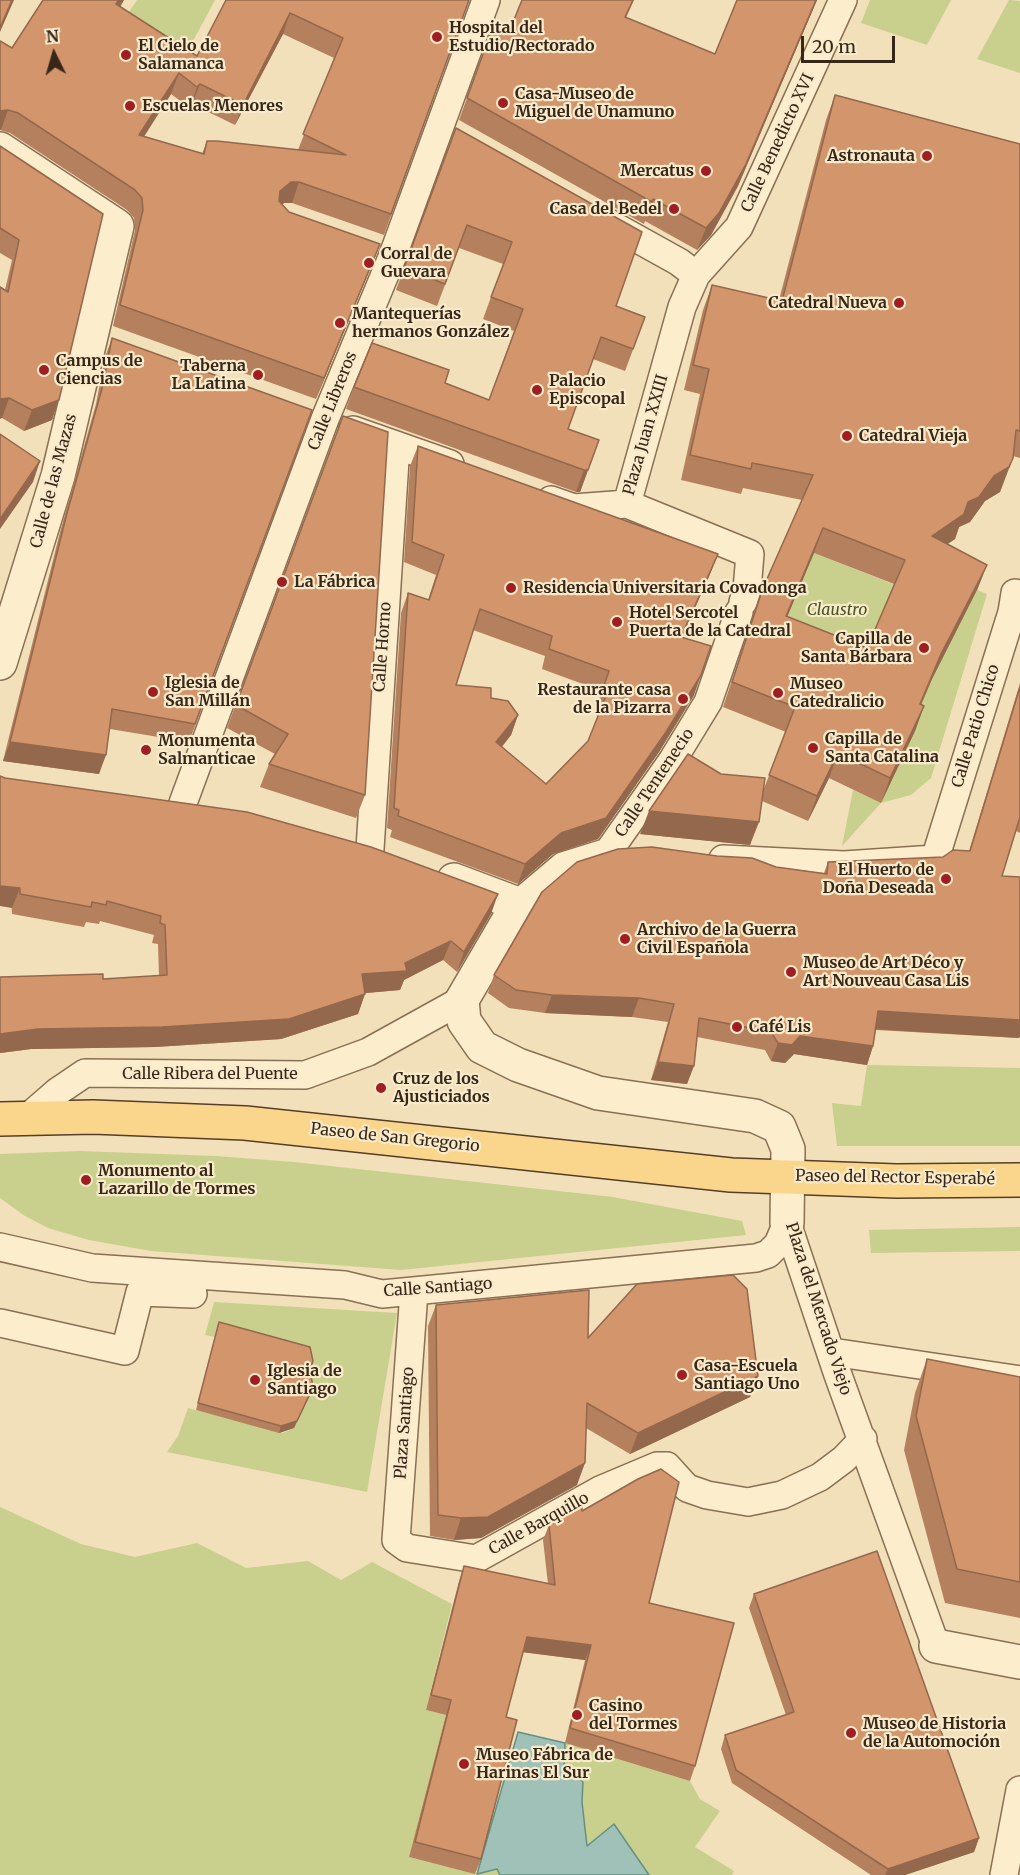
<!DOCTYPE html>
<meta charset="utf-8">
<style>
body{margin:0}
#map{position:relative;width:1020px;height:1875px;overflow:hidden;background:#f1e0ba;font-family:Merriweather,serif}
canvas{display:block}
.north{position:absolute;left:24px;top:24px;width:60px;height:60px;-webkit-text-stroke:4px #f8eaca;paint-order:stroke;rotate:355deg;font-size:16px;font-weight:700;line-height:24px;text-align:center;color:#372719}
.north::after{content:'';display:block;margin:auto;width:21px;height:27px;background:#372719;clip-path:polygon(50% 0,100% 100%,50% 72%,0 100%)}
.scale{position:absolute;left:801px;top:36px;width:94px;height:27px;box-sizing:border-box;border:3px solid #372719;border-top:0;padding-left:8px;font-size:18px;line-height:21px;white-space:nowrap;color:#372719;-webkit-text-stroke:4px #f8eaca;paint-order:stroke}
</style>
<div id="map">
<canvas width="1020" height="1875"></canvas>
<div class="north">N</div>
<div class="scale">20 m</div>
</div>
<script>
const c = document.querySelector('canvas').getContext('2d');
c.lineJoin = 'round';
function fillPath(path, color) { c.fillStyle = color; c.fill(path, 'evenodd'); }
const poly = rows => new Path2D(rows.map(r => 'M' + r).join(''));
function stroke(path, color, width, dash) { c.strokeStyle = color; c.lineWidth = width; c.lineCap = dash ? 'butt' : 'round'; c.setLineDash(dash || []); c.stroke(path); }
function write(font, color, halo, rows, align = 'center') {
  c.font = font + ' Merriweather,serif'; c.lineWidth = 4.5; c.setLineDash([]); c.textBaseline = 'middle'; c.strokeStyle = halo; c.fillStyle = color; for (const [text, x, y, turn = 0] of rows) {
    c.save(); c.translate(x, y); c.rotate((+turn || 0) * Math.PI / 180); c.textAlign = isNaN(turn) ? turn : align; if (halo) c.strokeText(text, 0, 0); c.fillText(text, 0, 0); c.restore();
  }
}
fillPath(poly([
 [137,0,215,0,185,56,125,18],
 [870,0,951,0,927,45,861,23],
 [1009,0,1020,1,1020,73,977,59],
 [814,553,895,585,858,673,777,641],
 [977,590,987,594,931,778,911,795,881,803,842,846,853,790,881,802,914,732,911,729,932,679],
 [867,1065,1020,1068,1020,1146,837,1146,832,1103,861,1106],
 [80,1151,216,1156,294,1162,613,1197,742,1221,746,1235,401,1270,151,1251,89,1240,48,1228,25,1216,0,1198,0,1154],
 [1020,1227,1020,1251,871,1253,869,1230],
 [214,1302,397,1313,367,1492,167,1452,178,1436,188,1408,283,1433,294,1428,311,1394,308,1383,215,1337,205,1335],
 [0,1507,81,1544,135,1557,197,1543,246,1568,308,1561,341,1580,372,1562,452,1604,426,1710,446,1715,409,1857,477,1874,497,1869,500,1875,0,1875],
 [565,1743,690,1781,700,1799,720,1811,695,1847,734,1871,732,1875,649,1875,613,1825,587,1846,582,1802,583,1782,564,1768]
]), '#c9d08d');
const water = poly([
 [518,1732,565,1743,564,1768,583,1782,582,1802,587,1846,614,1824,649,1875,500,1875,497,1869,477,1874,518,1732]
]);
fillPath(water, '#9fc1b7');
stroke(water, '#668f84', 1.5);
const pedestrian = poly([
 [607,222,679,262,696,275],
 [353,430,450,464],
 [551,500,574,508,627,504],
 [743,602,747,590,750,554,627,504,682,307,696,275,739,227,843,0],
 [183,803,325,419,393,255,486,0],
 [370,849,396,445],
 [723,859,844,865,935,859,1012,612,1015,593],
 [518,904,563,866,608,852,672,761,708,702,739,612],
 [27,1118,57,1092,85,1073,305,1075,368,1052,462,1000],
 [787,1223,838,1375,936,1646],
 [0,1247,92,1268,345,1285,382,1294,756,1258,768,1254,778,1244,787,1223],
 [414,1292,396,1540,407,1548,476,1559,600,1490,657,1466,667,1466,687,1488,707,1495,748,1502,782,1495,820,1477,844,1459,863,1439],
 [0,1323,125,1351,140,1292,193,1294],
 [832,1352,1020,1380],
 [1004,1875,1020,1790]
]);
const minor = poly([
 [0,149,117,226,58,476,0,663],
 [454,880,518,904,462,1000,464,1021,482,1047,518,1065,598,1093,755,1116,779,1127,788,1149,787,1223],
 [936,1646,1020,1662]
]);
const primary = poly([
 [0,1119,93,1117,245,1123,731,1175,896,1181,1020,1180]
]);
stroke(pedestrian, '#896f53', 30);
stroke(minor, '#896f53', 36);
stroke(primary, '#563d28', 36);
stroke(pedestrian, '#fcedcd', 27);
stroke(minor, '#fcedcd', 33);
stroke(primary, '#fad68d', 33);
fillPath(poly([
 [43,0,124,0,120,7,197,56,226,0,469,0,384,235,292,203,284,203,282,204,289,212,372,264,316,399,113,326,135,230,134,218,127,210,10,133,0,130,12,48],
 [283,34,334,58,298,150,207,141,202,154,144,137,171,94,190,108,192,104,235,125],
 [634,0,626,18,715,54,737,0,817,0,738,186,711,235,697,250,645,221,644,224,459,120,495,21,511,27],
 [835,95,1020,144,1020,458,1013,456,1000,492,985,501,970,522,959,527,955,539,947,544,987,565,977,590,932,679,921,705,924,706,915,731,881,803,829,778,808,821,762,801,750,845,640,834,721,774,763,791,786,732,723,707,763,588,802,500,743,488,741,494,681,480,700,394,684,390,703,310,712,285,779,300,826,120],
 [814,553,894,584,867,648,787,617],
 [456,128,616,306,637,339,625,371,593,359,568,429,599,440,580,492,576,492,346,409,354,387,445,383,489,400,514,331,483,319,503,264,459,248,437,306,396,290],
 [0,146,103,214,52,420,24,431,2,418,5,290,12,260,0,253],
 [112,338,312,410,189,742,110,729,99,774,3,761,60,532,96,404,105,357],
 [343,416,365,795,356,818,260,787,269,764,275,754,227,728],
 [418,446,718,554,710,574,682,637,694,695,659,752,598,839,553,854,518,884,390,837,392,830,387,828,401,613,408,593,428,600,436,575,404,562,410,466],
 [473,630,545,656,542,669,602,691,594,714,598,716,588,741,546,784,502,747,511,735,518,715,491,698,456,685],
 [1020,683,1020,833,1016,831,1002,876,1020,877,1020,1036,1019,1038,876,1030,873,1046,867,1065,794,1054,785,1063,771,1061,765,1050,697,1037,687,1084,651,1080,668,1022,632,1017,545,1013,509,1008,488,993,494,975,776,867,824,873,828,862,943,857,969,851],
 [5,778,491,914,457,972,443,960,404,980,400,990,365,993,358,1014,281,1039,155,1047,31,1049,0,1053,0,977,103,979,159,976,158,944,152,943,154,935,100,921,99,924,86,922,84,927,12,914],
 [436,1305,588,1338,758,1376,750,1397,630,1454,586,1428,577,1485,481,1538,454,1540,430,1536,428,1326],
 [219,1322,310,1370,311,1394,294,1428,279,1433,196,1410],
 [927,1359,1020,1377,1020,1618,945,1603,904,1450,915,1393],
 [582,1511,649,1603,695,1766,690,1781,565,1743,585,1660,523,1652,506,1717,481,1859,475,1874,409,1857,446,1715,426,1710,459,1581,464,1566,548,1584,543,1540,549,1525],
 [754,1594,979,1838,974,1852,905,1875,871,1875,732,1783,721,1749,725,1735,786,1715,749,1608]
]), '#b5805d');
fillPath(poly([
 [12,0,14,0,0,32,0,28],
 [119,0,124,0,109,25,116,4],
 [816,0,817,0,738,186,711,235,697,250,706,228],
 [290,13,283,34,235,125,243,105],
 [179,73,171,94,131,156,139,135],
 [200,84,192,104,190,108,197,87],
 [8,110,1,130,0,130,0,111],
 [291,182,299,182,292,203,284,203,272,212,280,191],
 [380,244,372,264,316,399,324,378],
 [9,398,2,418,0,419,0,399],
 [59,400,52,420,24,431,32,410],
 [1013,458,1000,492,985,501,970,522,959,527,955,539,923,561,932,536,968,502],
 [40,461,33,482,0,529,0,519],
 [591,462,580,492,576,492,584,470],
 [823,528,814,553,777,641,786,616],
 [718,554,710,574,673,657,681,637],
 [987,565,977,590,932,679,911,729,941,654],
 [701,675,694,695,659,752,598,839,553,854,518,884,525,864],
 [924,706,915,731,881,803,890,778],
 [518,715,511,735,489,762,496,742],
 [10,742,106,755,99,774,3,761],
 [838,753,829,778,808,821,817,796],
 [649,811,759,822,750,845,640,834],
 [0,886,20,888,12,908,0,906],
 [498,894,491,914,457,972,464,952],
 [451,941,443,960,404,980,400,990,355,994,362,974,405,963],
 [365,994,358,1014,281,1039,155,1047,31,1049,0,1053,0,1034,38,1029],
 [552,995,639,998,632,1017,545,1013],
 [878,1011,1020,1020,1020,1036,1019,1038,872,1029],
 [800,1036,873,1046,867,1065,794,1054,785,1063,771,1061,778,1043],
 [658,1062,694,1066,687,1084,651,1080],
 [758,1376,750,1397,630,1454,638,1433],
 [313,1387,294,1428,279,1433,281,1426],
 [585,1463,577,1485,481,1538,454,1540,461,1518],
 [527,1637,591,1645,585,1660,521,1652],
 [979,1838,974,1852,905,1875,885,1875,888,1869]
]), '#94684c');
const building = poly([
 [0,0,12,0,0,28,0,0],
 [43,0,119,0,116,4,197,56,226,0,469,0,391,214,299,182,291,182,280,191,279,201,289,212,380,244,324,378,120,305,143,210,142,198,135,190,18,113,8,110,0,111,0,41,12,48,43,0],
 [290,13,343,38,303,134,346,155,217,141,207,141,204,154,139,135,179,73,197,87,200,84,243,105,290,13],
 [522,0,633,0,625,17,715,54,737,0,816,0,746,164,719,213,706,228,653,199,652,202,467,98,495,21,511,27,522,0],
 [835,95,1020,144,1020,431,1016,430,1013,458,1009,467,994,476,979,497,968,502,964,514,932,536,987,565,941,654,920,704,924,706,890,778,838,753,817,796,769,775,795,707,732,682,763,588,813,475,752,463,751,469,690,455,709,369,693,365,712,285,782,301,835,95],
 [823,528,905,560,867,648,786,616,823,528],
 [456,128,642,232,616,306,645,317,633,349,601,337,568,429,599,440,588,470,584,470,354,387,372,343,449,370,445,383,489,400,523,309,491,297,512,242,467,225,445,284,404,268,456,128],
 [0,146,103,214,59,400,32,410,9,398,0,399,0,287,8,292,19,240,0,228,0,146],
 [112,338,312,410,195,724,112,709,106,755,10,742,67,513,103,385,112,338],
 [343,416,388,432,365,795,269,764,288,734,236,705,343,416],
 [0,434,40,461,0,519,0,434],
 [418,446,718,554,681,637,711,646,701,675,666,732,606,818,561,833,525,864,398,816,399,810,394,808,408,593,429,600,444,555,412,542,418,446],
 [480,609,552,636,549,649,609,671,601,694,606,696,588,741,546,784,496,742,518,715,508,701,491,698,491,688,456,685,480,609],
 [1020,687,1020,817,1002,876,1020,877,1020,1020,878,1011,873,1046,800,1036,792,1045,778,1043,771,1032,699,1018,694,1066,658,1062,674,1004,639,998,552,995,516,990,494,975,542,892,577,862,618,849,652,847,717,856,752,858,776,867,827,874,828,862,943,857,953,850,970,851,1020,687],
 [688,754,721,774,765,778,759,822,649,811,688,754],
 [0,776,5,778,247,812,371,847,498,894,464,952,451,941,405,963,407,971,362,974,365,994,289,1019,162,1027,38,1029,0,1034,0,977,103,974,103,979,167,975,165,925,160,923,161,916,107,901,106,905,92,902,91,907,20,894,20,888,0,886,0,776],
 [733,1275,747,1289,758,1376,638,1433,587,1403,585,1463,488,1517,461,1518,438,1515,436,1305,589,1290,588,1338,637,1284,733,1275],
 [219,1322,310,1347,313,1361,310,1369,313,1387,297,1421,281,1426,198,1403,219,1322],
 [927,1359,1020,1377,1020,1582,957,1569,916,1416,927,1359],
 [661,1469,679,1482,649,1603,734,1623,695,1766,570,1728,591,1645,527,1637,506,1717,517,1720,481,1859,415,1842,451,1700,431,1695,464,1566,555,1585,549,1525,582,1506,582,1511,638,1479,661,1469],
 [877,1551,979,1838,888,1869,736,1770,725,1735,794,1712,754,1594,877,1551]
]);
fillPath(building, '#d3956c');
stroke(building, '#94684c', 1.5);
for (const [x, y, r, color] of [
 [437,37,6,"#9e1e21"],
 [126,55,6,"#9e1e21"],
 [503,103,6,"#9e1e21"],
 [130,106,6,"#9e1e21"],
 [927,156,6,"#9e1e21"],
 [706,171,6,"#9e1e21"],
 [674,209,6,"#9e1e21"],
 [369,263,6,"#9e1e21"],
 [899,303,6,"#9e1e21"],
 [340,323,6,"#9e1e21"],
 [44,370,6,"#9e1e21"],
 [258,375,6,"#9e1e21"],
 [537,390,6,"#9e1e21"],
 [847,436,6,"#9e1e21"],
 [282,582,6,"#9e1e21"],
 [511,588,6,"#9e1e21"],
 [617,622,6,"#9e1e21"],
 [924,648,6,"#9e1e21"],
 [153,692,6,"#9e1e21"],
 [778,693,6,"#9e1e21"],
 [683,699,6,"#9e1e21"],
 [813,748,6,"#9e1e21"],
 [146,750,6,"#9e1e21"],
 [946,879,6,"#9e1e21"],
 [625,939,6,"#9e1e21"],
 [791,972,6,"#9e1e21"],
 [737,1027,6,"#9e1e21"],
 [381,1088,6,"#9e1e21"],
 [86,1180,6,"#9e1e21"],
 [682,1375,6,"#9e1e21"],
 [255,1380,6,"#9e1e21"],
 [577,1715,6,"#9e1e21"],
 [851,1733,6,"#9e1e21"],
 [464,1764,6,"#9e1e21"]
]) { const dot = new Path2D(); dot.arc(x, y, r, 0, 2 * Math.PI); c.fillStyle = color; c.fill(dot); stroke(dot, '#f8eaca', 2); }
write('bold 16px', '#372719', '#f8eaca', [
 ["Hospital del",449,28],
 ["Estudio/Rectorado",449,46],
 ["El Cielo de",138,46],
 ["Salamanca",138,64],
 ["Casa-Museo de",515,94],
 ["Miguel de Unamuno",515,112],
 ["Escuelas Menores",142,106],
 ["Astronauta",915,156,"right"],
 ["Mercatus",694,171,"right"],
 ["Casa del Bedel",662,209,"right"],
 ["Corral de",381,254],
 ["Guevara",381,272],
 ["Catedral Nueva",887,303,"right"],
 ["Mantequerías",352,314],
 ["hermanos González",352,332],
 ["Campus de",56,361],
 ["Ciencias",56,379],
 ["Taberna",246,366,"right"],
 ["La Latina",246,384,"right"],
 ["Palacio",549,381],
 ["Episcopal",549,399],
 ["Catedral Vieja",859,436],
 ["La Fábrica",294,582],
 ["Residencia Universitaria Covadonga",523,588],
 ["Hotel Sercotel",629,613],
 ["Puerta de la Catedral",629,631],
 ["Capilla de",912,639,"right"],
 ["Santa Bárbara",912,657,"right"],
 ["Iglesia de",165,683],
 ["San Millán",165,701],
 ["Museo",790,684],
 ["Catedralicio",790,702],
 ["Restaurante casa",671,690,"right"],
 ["de la Pizarra",671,708,"right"],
 ["Capilla de",825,739],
 ["Santa Catalina",825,757],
 ["Monumenta",158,741],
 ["Salmanticae",158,759],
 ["El Huerto de",934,870,"right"],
 ["Doña Deseada",934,888,"right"],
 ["Archivo de la Guerra",637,930],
 ["Civil Española",637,948],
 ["Museo de Art Déco y",803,963],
 ["Art Nouveau Casa Lis",803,981],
 ["Café Lis",749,1027],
 ["Cruz de los",393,1079],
 ["Ajusticiados",393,1097],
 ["Monumento al",98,1171],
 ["Lazarillo de Tormes",98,1189],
 ["Casa-Escuela",694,1366],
 ["Santiago Uno",694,1384],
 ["Iglesia de",267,1371],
 ["Santiago",267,1389],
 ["Casino",589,1706],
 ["del Tormes",589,1724],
 ["Museo de Historia",863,1724],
 ["de la Automoción",863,1742],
 ["Museo Fábrica de",476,1755],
 ["Harinas El Sur",476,1773]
], 'left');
write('16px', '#372719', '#f8eaca', [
 ["Calle Benedicto XVI",778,143,-65],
 ["Calle Libreros",333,401,-68],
 ["Plaza Juan XXIII",646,435,-74],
 ["Calle de las Mazas",54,481,-75],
 ["Calle Horno",383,647,-86],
 ["Calle Patio Chico",976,726,-73],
 ["Calle Tentenecio",655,783,-56],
 ["Calle Ribera del Puente",210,1074],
 ["Paseo de San Gregorio",395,1138,6],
 ["Paseo del Rector Esperabé",895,1178,1],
 ["Calle Santiago",438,1288,-4],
 ["Plaza del Mercado Viejo",818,1309,72],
 ["Plaza Santiago",405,1423,-86],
 ["Calle Barquillo",539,1524,-29]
]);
write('italic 16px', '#48551e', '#f8eaca', [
 ["Claustro",837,610]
]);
</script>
